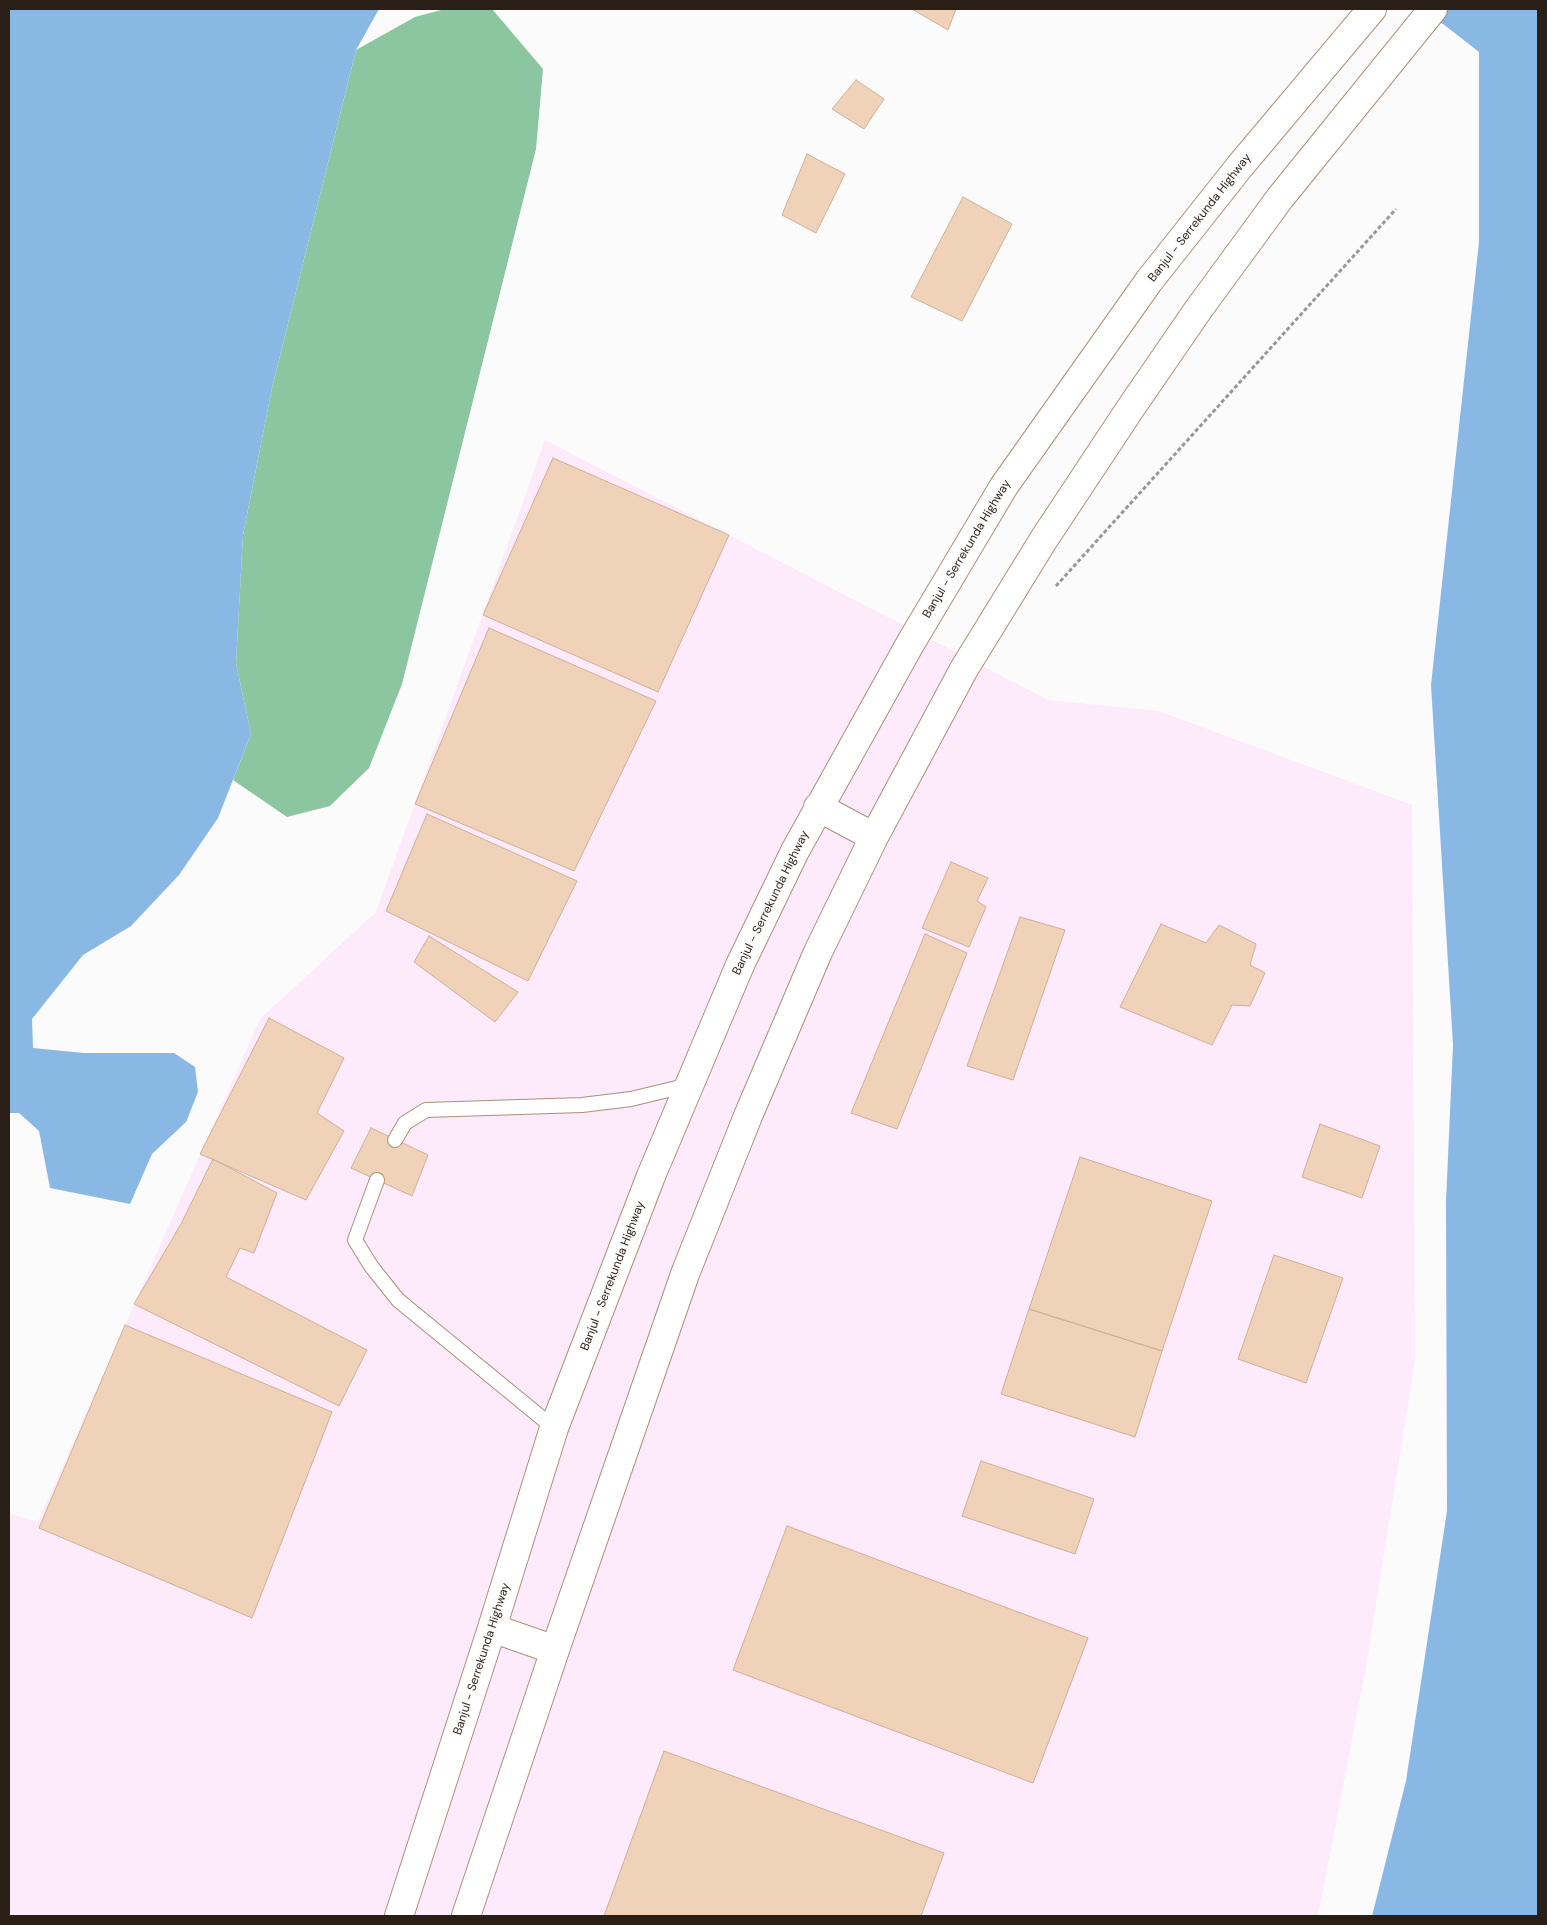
<!DOCTYPE html>
<style>
body{margin:0}
#map{position:relative;width:1547px;height:1925px;overflow:hidden;background:#fbfbfb;font-family:"DM Sans",sans-serif}
canvas{display:block}
.frame{position:absolute;inset:0;border:10px solid #2a1f16;pointer-events:none}
</style>
<div id="map">
<canvas width="1547" height="1925"></canvas>
<div class="frame"></div>
</div>
<script>
const c = document.querySelector('canvas').getContext('2d');
c.lineJoin = 'round';
function fillPath(path, color) { c.fillStyle = color; c.fill(path, 'evenodd'); }
const poly = rows => new Path2D(rows.map(r => 'M' + r).join(''));
function stroke(path, color, width, dash) { c.strokeStyle = color; c.lineWidth = width; c.lineCap = dash ? 'butt' : 'round'; c.setLineDash(dash || []); c.stroke(path); }
function write(font, color, halo, rows, align = 'center') {
  c.font = font + ' "DM Sans",sans-serif'; c.lineWidth = 4; c.setLineDash([]); c.textBaseline = 'middle'; c.strokeStyle = halo; c.fillStyle = color; for (const [text, x, y, turn = 0] of rows) {
    c.save(); c.translate(x, y); c.rotate((+turn || 0) * Math.PI / 180); c.textAlign = isNaN(turn) ? turn : align; if (halo) c.strokeText(text, 0, 0); c.fillText(text, 0, 0); c.restore();
  }
}
fillPath(poly([
 [545,440,1048,700,1159,711,1412,805,1415,1360,1366,1666,1318,1916,9,1916,9,1513,38,1522,260,1019,376,912]
]), '#fdeafb');
fillPath(poly([
 [445,9,492,9,543,69,536,149,402,684,369,768,330,806,287,817,233,780,251,734,236,663,243,535,272,388,356,50,415,17]
]), '#8bc6a1');
fillPath(poly([
 [9,9,379,9,356,50,272,388,243,535,236,663,251,734,218,818,179,875,131,926,83,955,32,1019,33,1048,84,1053,174,1053,195,1067,198,1092,186,1122,152,1154,130,1204,50,1188,39,1131,19,1113,9,1113],
 [1424,9,1538,9,1538,1916,1372,1916,1406,1781,1447,1511,1446,1202,1453,1045,1431,685,1479,242,1479,52]
]), '#8ab8e5');
const building = poly([
 [912,9,956,9,948,30,912,9],
 [856,80,884,99,864,129,832,109,856,80],
 [807,154,845,174,816,233,782,215,807,154],
 [963,197,1012,224,962,321,911,297,963,197],
 [553,458,729,535,658,692,483,615,553,458],
 [489,628,656,701,574,871,415,804,489,628],
 [427,814,577,881,528,981,386,911,427,814],
 [951,862,988,878,977,901,986,907,969,947,922,928,951,862],
 [1020,917,1065,930,1013,1080,967,1066,1020,917],
 [1161,924,1206,943,1219,925,1256,944,1250,965,1265,973,1250,1006,1232,1005,1212,1045,1120,1007,1161,924],
 [925,934,967,953,897,1129,851,1113,925,934],
 [429,936,518,992,495,1022,414,962,429,936],
 [269,1018,344,1058,317,1113,344,1131,306,1200,200,1154,269,1018],
 [1320,1124,1380,1146,1362,1198,1302,1177,1320,1124],
 [371,1128,428,1155,412,1196,351,1168,371,1128],
 [1080,1157,1212,1201,1162,1351,1029,1309,1080,1157],
 [213,1159,277,1193,254,1253,240,1248,226,1277,367,1350,339,1406,134,1304,181,1224,213,1159],
 [1274,1255,1343,1278,1306,1383,1238,1359,1274,1255],
 [1029,1309,1162,1351,1135,1437,1001,1394,1029,1309],
 [125,1325,332,1412,252,1618,39,1528,125,1325],
 [981,1461,1094,1499,1075,1554,962,1516,981,1461],
 [787,1526,1088,1638,1033,1783,733,1670,787,1526],
 [664,1751,944,1853,921,1916,604,1916,664,1751]
]);
fillPath(building, '#f0d2b9');
stroke(building, '#ceb098', 1);
const lane = poly([
 [395,1140,405,1123,426,1110,582,1105,631,1099,689,1085],
 [377,1180,355,1240,371,1266,398,1300,554,1428]
]);
const highway = poly([
 [818,807,874,837],
 [492,1628,555,1650],
 [399,1916,492,1628,554,1428,651,1176,740,965,795,851,910,644,1004,486,1149,281,1240,166,1372,9],
 [466,1916,555,1650,685,1274,748,1116,818,952,874,837,964,669,1044,539,1130,409,1198,310,1280,198,1433,9]
]);
stroke(lane, '#ac9078', 16);
stroke(highway, '#ac9078', 30);
stroke(poly([
 [1056,586,1396,209]
]), '#9b9691', 3, [4, 2.5]);
stroke(lane, '#fff', 14);
stroke(highway, '#fff', 28);
write('12px', '#2a1f16', '#fbfbfb', [
 ["Banjul - Serrekunda Highway",1200,218,-52],
 ["Banjul - Serrekunda Highway",967,549,-59],
 ["Banjul - Serrekunda Highway",771,903,-64],
 ["Banjul - Serrekunda Highway",613,1276,-69],
 ["Banjul - Serrekunda Highway",482,1659,-72]
]);
</script>
